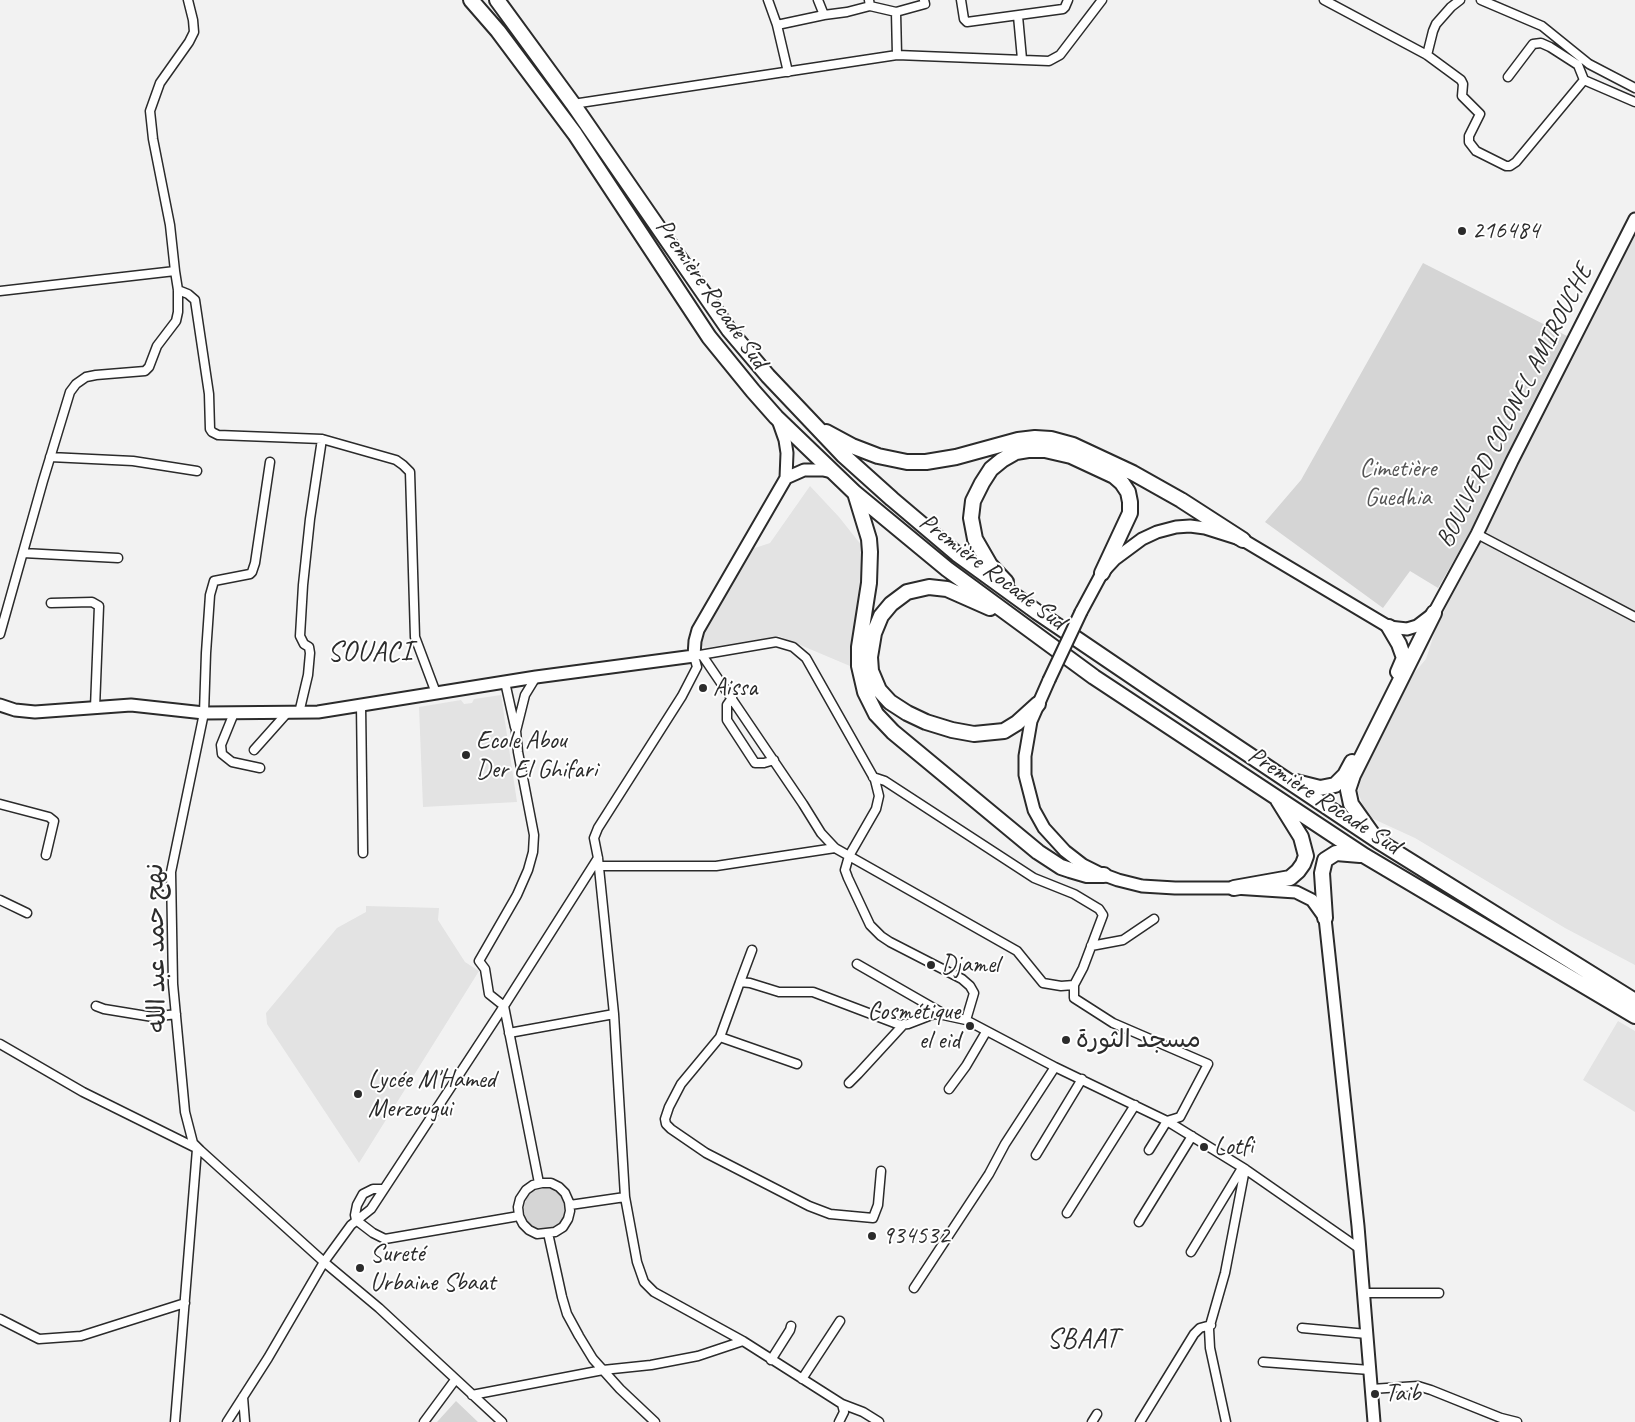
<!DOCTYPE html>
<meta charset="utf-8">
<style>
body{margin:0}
canvas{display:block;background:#f2f2f2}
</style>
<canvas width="1635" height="1422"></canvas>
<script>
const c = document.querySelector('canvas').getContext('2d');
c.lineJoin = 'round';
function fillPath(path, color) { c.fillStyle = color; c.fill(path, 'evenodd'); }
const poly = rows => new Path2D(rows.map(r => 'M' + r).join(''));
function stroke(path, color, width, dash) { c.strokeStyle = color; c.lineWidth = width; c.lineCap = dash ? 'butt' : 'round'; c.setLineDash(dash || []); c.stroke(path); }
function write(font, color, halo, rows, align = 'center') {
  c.font = font + ' Caveat,"Playpen Sans Arabic",sans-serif'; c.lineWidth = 4; c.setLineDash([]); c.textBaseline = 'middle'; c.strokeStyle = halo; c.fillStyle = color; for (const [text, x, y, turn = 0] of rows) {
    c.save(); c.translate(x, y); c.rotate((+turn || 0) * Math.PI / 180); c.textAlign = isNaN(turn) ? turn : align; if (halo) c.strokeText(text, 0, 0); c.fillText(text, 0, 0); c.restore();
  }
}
fillPath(poly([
 [1635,232,1635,965,1565,928,1415,838,1367,816,1358,792,1363,767,1405,684,1426,659,1436,628,1479,537],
 [810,486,839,517,866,551,850,666,779,636,706,648,696,641,752,549,770,543],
 [501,695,517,802,423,807,419,707,461,700,464,704,472,703,474,699],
 [366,906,439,908,438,920,465,962,479,971,359,1163,267,1024,266,1013,337,928,366,912],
 [1618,1021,1635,1031,1635,1112,1583,1080]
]), '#e3e3e3');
fillPath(poly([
 [1423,263,1567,336,1527,414,1469,534,1438,588,1410,571,1383,608,1265,522,1301,480],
 '524 1209a21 21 0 1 1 42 0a21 21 0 1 1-42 0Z',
 [456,1401,478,1422,437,1422]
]), '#d5d5d5');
const street = poly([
 [768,0,777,25],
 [961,0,964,19,967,22,1063,9,1065,7,1068,0],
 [1324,0,1427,55,1461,80,1463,84,1462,96,1480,114,1469,136,1469,142,1476,151,1506,166,1510,166,1516,162,1584,80,1635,102],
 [1481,0,1542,26,1589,64,1635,88],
 [870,6,896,12],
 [824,15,847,12,870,6,869,0],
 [1018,16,1022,59],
 [897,55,896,12,925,4,924,0],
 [1427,55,1433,31,1436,24,1451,7,1460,0],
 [788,72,777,25,824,15,818,0],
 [1508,77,1533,44,1541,43,1550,47,1578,65,1584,80],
 [573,104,897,55,1049,61,1060,55,1102,0],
 [175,271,170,225,153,139,150,111,160,83,189,42,194,32,193,20,188,0],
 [178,290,188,294,195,300,209,394,210,429,212,432,218,435,322,439,396,460,403,465,410,472,415,637,436,693],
 [0,291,175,271,178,290,178,312,176,321,157,346,149,367,145,371,96,375,86,377,76,384,70,392,43,481,0,634],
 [50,457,133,461,197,471],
 [1477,534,1635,617],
 [23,553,118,558],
 [51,603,92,602,99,606,95,708],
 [702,655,803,804,821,833,835,848,1017,951,1043,983,1061,986,1074,985,1083,968,1103,915,1099,909,1074,894,1034,878,885,781,873,777],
 [536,677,525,695,516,731,518,752,534,835,533,852,528,870,517,895,479,961,485,969,489,994,504,1006,539,1183],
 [505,682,515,727],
 [732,698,727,705,727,720,755,763,764,763,774,760],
 [361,705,363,853],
 [234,713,221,745,222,754,232,762,260,768],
 [299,713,308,675,310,653,309,647,304,644,300,636,303,585,310,519,322,439],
 [254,750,287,713],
 [0,804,49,817,54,821,46,855],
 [596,866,716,866,835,848],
 [0,900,27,913],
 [1091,946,1123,940,1154,919],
 [857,964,944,1014],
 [740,982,752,950],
 [1074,985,1074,998,1113,1023,1208,1064,1180,1117,1167,1121,1149,1150],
 [96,1006,104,1009,153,1017,176,1014],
 [509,1033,614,1014],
 [720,1037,797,1064],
 [0,1044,83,1092,200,1150,324,1262,379,1308,502,1422],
 [849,1083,858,1074,904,1024],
 [949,1089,966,1066,986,1032],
 [200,1150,193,1143,185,1112,173,984,171,872,204,713,206,653,210,595,214,581,250,574,252,572,255,563,270,462],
 [1036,1155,1082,1079],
 [881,1171,878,1205,873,1218,830,1214,809,1206,706,1153,671,1129,666,1124,665,1119,669,1107,681,1084,720,1037,740,982,750,983,779,992,813,992,900,1025,908,1024,934,1014,943,1015,966,1020],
 [542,1183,551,1183,559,1187,565,1193,569,1202,570,1211,568,1219,563,1227,555,1232,537,1234,529,1230,523,1224,519,1216,518,1207,520,1199,526,1190,533,1185,542,1183],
 [384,1189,373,1189,363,1194,357,1205,355,1215,356,1220,373,1233,385,1239,519,1216],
 [570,1205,625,1197],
 [1067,1213,1135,1105],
 [1139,1222,1192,1136],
 [548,1233,562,1297,567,1314,579,1336,593,1359,620,1389,655,1422],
 [1191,1252,1242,1168],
 [914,1288,989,1174,1005,1144,1055,1067],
 [1364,1293,1439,1293],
 [0,1319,39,1339,81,1336,185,1303],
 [1302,1328,1367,1334],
 [771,1360,790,1330,791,1326],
 [1263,1362,1370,1370],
 [802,1379,840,1321],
 [1371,1389,1418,1386,1431,1390,1501,1418,1517,1422],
 [472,1395,603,1370,651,1365,698,1356,743,1341],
 [243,1397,245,1422],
 [842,1404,863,1412,879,1422],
 [175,1422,197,1149],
 [227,1422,268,1358,324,1262,351,1225,371,1209,504,1006,598,858],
 [424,1422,455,1380],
 [839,1422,844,1412,842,1404,743,1341,654,1292,644,1282,637,1262,625,1197,614,1014,598,858,594,838,598,828,682,696,697,667,694,656,776,642,793,647,806,658,875,780,879,796,876,809,849,856,845,870,848,878,870,925,881,936,890,942,962,979,970,986,974,993,966,1020,1055,1067,1167,1121,1245,1169,1360,1249],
 [1092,1422,1097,1414],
 [1140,1422,1194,1334,1200,1328,1211,1325],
 [1226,1422,1210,1348,1209,1329,1225,1273,1245,1169]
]);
const secondary = poly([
 [786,478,804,470,823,470,832,472],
 [1081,612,1102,573,1115,559,1142,539,1157,532,1176,527,1190,526,1205,528,1243,540,1389,627,1407,629,1417,626,1434,613,1477,534,1512,461,1635,219],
 [1049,680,1031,721,1025,756,1025,775,1034,810,1044,828,1065,851,1083,865,1099,873,1118,880,1142,886,1175,888,1234,888,1296,892,1312,900,1325,918,1358,1226,1374,1422],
 [0,705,15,710,35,712,131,705,204,713,318,712,536,677,694,656,695,641,698,630,786,478,787,453,785,440,778,420]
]);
const highway = poly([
 [471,0,498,31,575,134,709,337,753,391,776,417,855,493,947,569,1094,677,1365,856,1635,1016],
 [497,0,573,104,729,330,768,376,843,455,892,499,957,554,1037,612,1152,690,1378,841,1635,1001],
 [826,432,852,446,878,456,907,462,926,462,956,457,1018,440,1035,438,1051,439,1073,445,1133,473,1181,500,1243,540],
 [855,493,869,539,870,552,869,583,859,647,859,666,865,692,876,714,893,732,1038,852,1061,867,1070,870,1087,875,1104,875],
 [1006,582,990,565,975,539,971,518,973,501,982,483,991,469,1002,460,1016,452,1028,450,1045,450,1071,456,1114,476,1122,483,1128,492,1130,502,1130,513,1102,573],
 [990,608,947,589,929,587,907,592,891,604,881,616,874,633,870,657,871,671,879,690,890,702,907,713,926,722,952,730,974,734,1004,731,1017,723,1038,704],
 [1389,627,1399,644,1404,658,1398,672],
 [1296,782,1320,788,1335,785,1345,775,1352,762],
 [1373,835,1351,804,1348,790,1353,775,1434,613],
 [1234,888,1290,878,1298,871,1303,864,1306,856,1301,837,1278,800],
 [1325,918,1322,873,1325,860,1336,853,1360,855]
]);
stroke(street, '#2b2b2b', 11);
stroke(secondary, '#2b2b2b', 15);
stroke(highway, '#2b2b2b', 18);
stroke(street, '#fff', 8);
stroke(secondary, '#fff', 11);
stroke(highway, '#fff', 14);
const secondaryBridge = poly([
 [1049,680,1081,612]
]);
stroke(secondaryBridge, '#2b2b2b', 15, []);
stroke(secondaryBridge, '#fff', 11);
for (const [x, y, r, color] of [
 [1462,231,5,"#2b2b2b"],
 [703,688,5,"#2b2b2b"],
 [466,755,5,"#2b2b2b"],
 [931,965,5,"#2b2b2b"],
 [970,1026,5,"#2b2b2b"],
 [1066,1040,5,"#2b2b2b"],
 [358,1094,5,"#2b2b2b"],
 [1204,1147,5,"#2b2b2b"],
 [872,1236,5,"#2b2b2b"],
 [360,1268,5,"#2b2b2b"],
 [1375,1394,5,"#2b2b2b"]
]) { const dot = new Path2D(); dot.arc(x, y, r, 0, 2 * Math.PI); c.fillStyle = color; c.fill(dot); stroke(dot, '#fff', 2); }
write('25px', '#2b2b2b', '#fff', [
 ["216484",1472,231],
 ["Aissa",713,688],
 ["Ecole Abou",476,741],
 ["Der El Ghifari",476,770],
 ["Djamel",941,965],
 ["Cosmétique",960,1012,"right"],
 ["el eid",960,1041,"right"],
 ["مسجد الثورة",1076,1040],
 ["Lycée M'Hamed",368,1080],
 ["Merzougui",368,1109],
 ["Lotfi",1214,1147],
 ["934532",882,1236],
 ["Sureté",370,1254],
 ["Urbaine Sbaat",370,1283],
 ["Taib",1385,1394]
], 'left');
write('25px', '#2b2b2b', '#fff', [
 ["Première Rocade Sud",711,294,55],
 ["BOULVERD COLONEL AMIROUCHE",1515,406,-63],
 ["Première Rocade Sud",992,572,37],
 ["Première Rocade Sud",1324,801,33],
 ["نهج حمد عبد الله",157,948,-91]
]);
write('25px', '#565656', '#fff', [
 ["Cimetière",1398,469],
 ["Guedhia",1398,498]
]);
c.letterSpacing = '1px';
write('28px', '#2b2b2b', '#fff', [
 ["SOUACI",370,653],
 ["SBAAT",1083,1340]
]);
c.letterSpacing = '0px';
</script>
